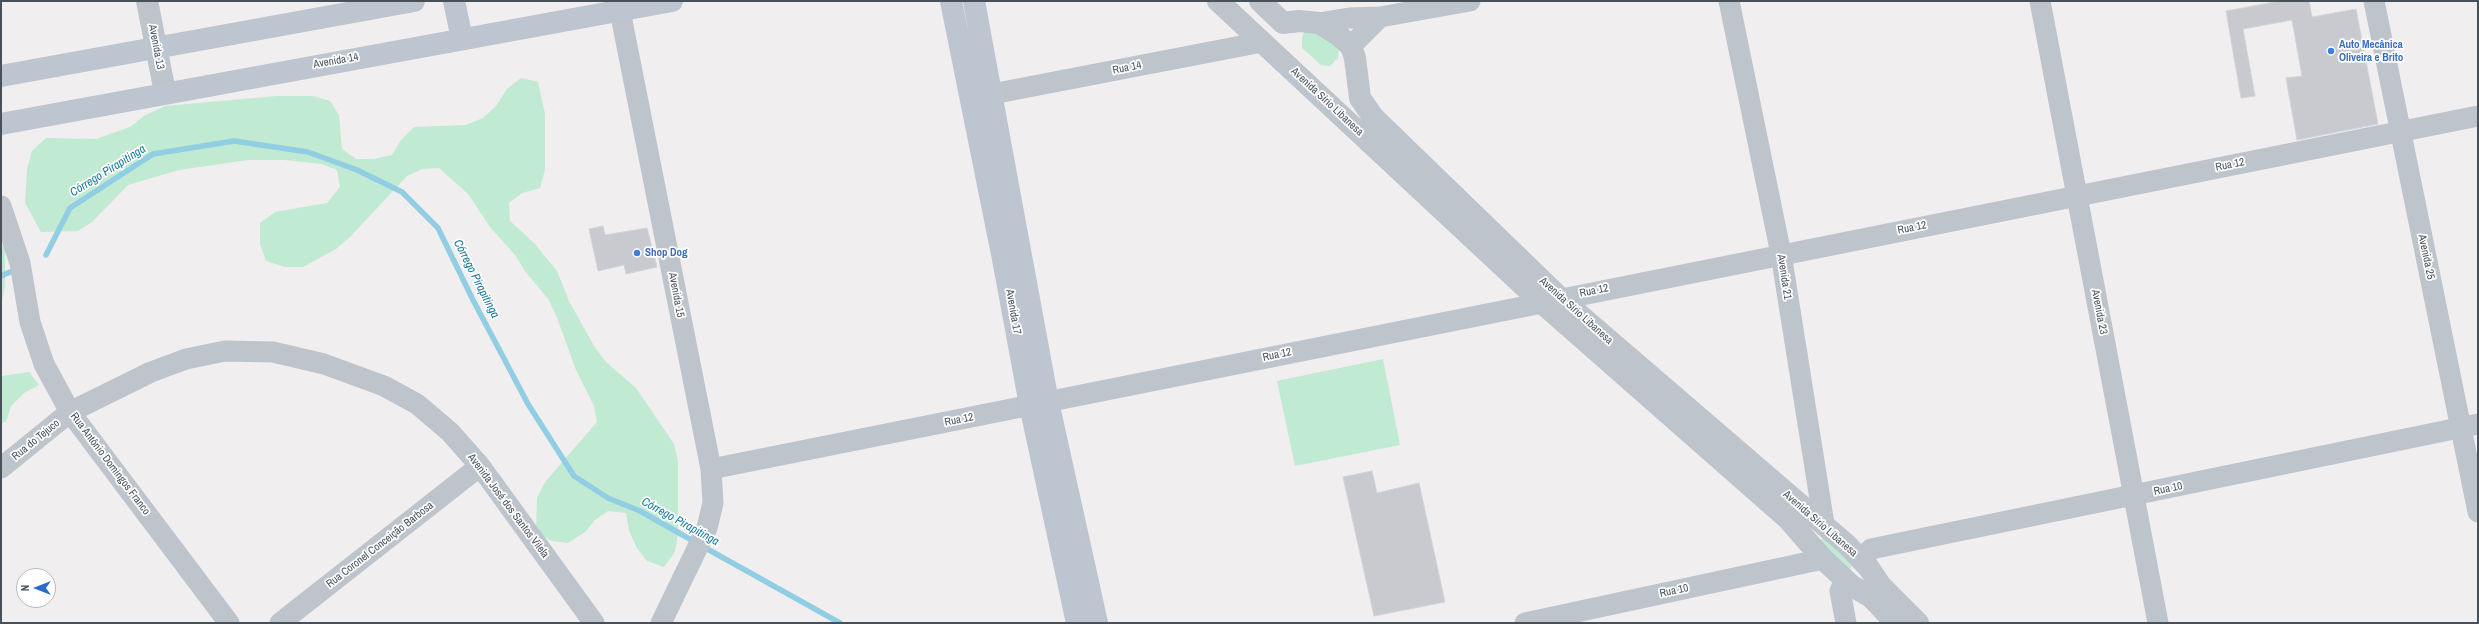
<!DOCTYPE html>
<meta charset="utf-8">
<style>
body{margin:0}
#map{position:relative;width:2479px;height:624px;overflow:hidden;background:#f0eeee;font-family:"Archivo Narrow",sans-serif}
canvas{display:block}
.frame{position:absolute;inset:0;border:2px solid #485059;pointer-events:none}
.north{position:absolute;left:16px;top:568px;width:40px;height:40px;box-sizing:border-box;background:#fff;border:1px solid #b6b9bd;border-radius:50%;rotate:270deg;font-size:11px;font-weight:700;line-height:16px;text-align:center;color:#485059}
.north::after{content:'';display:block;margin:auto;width:14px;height:18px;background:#2a6ace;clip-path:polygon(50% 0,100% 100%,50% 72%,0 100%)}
</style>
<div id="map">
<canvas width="2479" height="624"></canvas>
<div class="frame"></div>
<div class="north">N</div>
</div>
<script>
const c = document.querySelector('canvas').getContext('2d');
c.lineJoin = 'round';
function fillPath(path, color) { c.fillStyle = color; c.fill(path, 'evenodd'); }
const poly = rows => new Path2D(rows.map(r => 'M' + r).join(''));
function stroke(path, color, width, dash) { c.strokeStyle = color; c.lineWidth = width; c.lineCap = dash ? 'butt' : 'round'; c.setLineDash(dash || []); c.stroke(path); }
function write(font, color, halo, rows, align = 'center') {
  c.font = font + ' "Archivo Narrow",sans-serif'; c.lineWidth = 3.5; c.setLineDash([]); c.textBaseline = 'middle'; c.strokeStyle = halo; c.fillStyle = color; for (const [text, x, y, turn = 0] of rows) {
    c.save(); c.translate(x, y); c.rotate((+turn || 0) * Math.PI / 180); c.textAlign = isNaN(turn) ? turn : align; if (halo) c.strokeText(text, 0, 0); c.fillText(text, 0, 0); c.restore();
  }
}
fillPath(poly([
 [1312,28,1339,47,1338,58,1330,66,1321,65,1302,48,1302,37,1305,30],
 [521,78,538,82,545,114,545,170,540,188,522,193,509,203,510,221,534,243,557,271,569,301,594,346,606,362,636,388,674,444,678,461,678,533,675,552,664,567,647,561,637,548,629,531,626,513,608,511,595,520,585,532,568,543,552,541,536,533,537,498,545,482,597,422,594,406,576,370,556,315,548,299,525,271,515,255,490,227,468,194,439,168,422,169,407,176,350,237,336,249,303,267,285,267,266,261,260,244,260,223,275,212,327,203,340,187,337,170,321,164,285,160,248,160,179,170,128,185,92,222,78,231,41,232,25,203,27,169,32,151,46,138,96,139,130,127,144,116,165,106,277,96,313,96,330,101,339,115,342,149,356,159,374,159,392,155,401,140,414,127,466,125,483,118,496,106,507,89],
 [1,244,5,249,5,285,1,307],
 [1383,359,1400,445,1295,466,1277,381],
 [29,372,39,385,24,393,11,406,6,422,1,423,1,376],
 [1824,537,1852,566,1850,569,1847,570,1819,541]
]), '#c0ead2');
stroke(poly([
 [46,255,70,208,153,154,234,141,308,152,357,170,402,192,438,228,473,300,528,404,574,476,608,498,640,511,695,542],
 [1,276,10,272],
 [702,546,840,623]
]), '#91cee3', 5.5);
const building = poly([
 [2280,1,2309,1,2312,17,2356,9,2378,124,2297,140,2286,78,2302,76,2292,20,2243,29,2255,96,2241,98,2226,11,2280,1],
 [603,226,605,235,647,228,657,267,626,274,624,265,598,271,589,229,603,226],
 [1372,471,1377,493,1419,483,1445,602,1374,616,1343,477,1372,471]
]);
fillPath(building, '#c9cad0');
stroke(building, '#d2d4d9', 1);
stroke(poly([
 [618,1,711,469,713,503,707,528,661,623],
 [1729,1,1781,254,1824,524],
 [2040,1,2158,623],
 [2374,1,2478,512],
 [1319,23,1349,18,1380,17,1470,1],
 [1351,46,1380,17],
 [992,94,1262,42],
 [1,206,20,263,30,322,44,364,70,412,229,623],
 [1,468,70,412,151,372,186,359,225,351,273,352,324,364,384,386,417,404,450,432,480,466,594,623],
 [711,469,2478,116],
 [1862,560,1871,549,2478,424],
 [1845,580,1840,591,1846,623],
 [280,623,480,466],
 [1525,623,1823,559]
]), '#bdc4cb', 21);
stroke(poly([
 [147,1,165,92],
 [1218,1,1541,302,1788,519,1823,559,1852,586,1871,597,1891,618],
 [1260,1,1283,23,1299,21,1319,23,1337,34,1351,46,1355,58,1360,98,1373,117,1560,298,1846,544,1869,568,1881,586,1918,623]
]), '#bdc4cb', 22);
stroke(poly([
 [454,1,462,39],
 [951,1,1003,259,1030,405,1077,623],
 [974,1,1048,402,1097,623],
 [1,76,414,1],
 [1,124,672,1]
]), '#bdc5d0', 22);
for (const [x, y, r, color] of [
 [2331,51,4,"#3f7fe0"],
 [637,253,4,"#3f7fe0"]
]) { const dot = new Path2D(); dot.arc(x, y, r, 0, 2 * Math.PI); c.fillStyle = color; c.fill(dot); stroke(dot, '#fff', 1.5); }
write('bold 11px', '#366cbe', '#fff', [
 ["Auto Mecânica",2339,45],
 ["Oliveira e Brito",2339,58],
 ["Shop Dog",645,253]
], 'left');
write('11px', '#485059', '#fff', [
 ["Avenida 13",156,47,79],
 ["Avenida 14",336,61,-10],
 ["Rua 14",1127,68,-11],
 ["Avenida Sírio Libanesa",1327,102,43],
 ["Rua 12",2230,165,-11],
 ["Rua 12",1912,228,-11],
 ["Avenida 25",2426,257,78],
 ["Avenida 21",1784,277,81],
 ["Rua 12",1594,291,-11],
 ["Avenida 15",676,295,79],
 ["Avenida Sírio Libanesa",1576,311,42],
 ["Avenida 17",1013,312,80],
 ["Avenida 23",2099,312,79],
 ["Rua 12",1277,355,-12],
 ["Rua 12",959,420,-11],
 ["Rua do Tejuco",36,440,-39],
 ["Rua Antônio Domingos Franco",110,464,53],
 ["Rua 10",2168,489,-12],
 ["Avenida José dos Santos Vilela",508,506,53],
 ["Avenida Sírio Libanesa",1820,524,41],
 ["Rua Coronel Conceição Barbosa",380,545,-38],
 ["Rua 10",1674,591,-12]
]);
write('italic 12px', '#1a799a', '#fff', [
 ["Córrego Pirapitinga",108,171,-32],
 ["Córrego Pirapitinga",476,279,63],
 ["Córrego Pirapitinga",680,522,29]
]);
</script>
